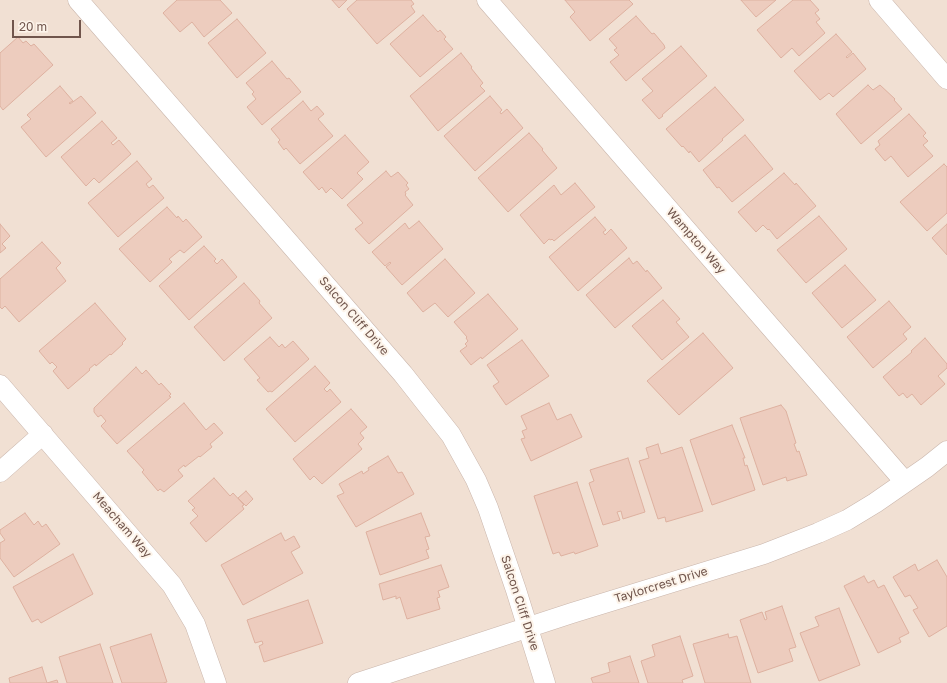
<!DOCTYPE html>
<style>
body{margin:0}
#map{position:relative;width:947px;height:683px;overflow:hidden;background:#faefe4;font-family:"Golos Text",sans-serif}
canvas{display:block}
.scale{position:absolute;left:12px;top:20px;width:69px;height:18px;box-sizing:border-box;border:2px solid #70554c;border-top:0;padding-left:5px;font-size:12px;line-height:14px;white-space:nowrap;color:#70554c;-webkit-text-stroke:3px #fdf4ea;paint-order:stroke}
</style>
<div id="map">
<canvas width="947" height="683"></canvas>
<div class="scale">20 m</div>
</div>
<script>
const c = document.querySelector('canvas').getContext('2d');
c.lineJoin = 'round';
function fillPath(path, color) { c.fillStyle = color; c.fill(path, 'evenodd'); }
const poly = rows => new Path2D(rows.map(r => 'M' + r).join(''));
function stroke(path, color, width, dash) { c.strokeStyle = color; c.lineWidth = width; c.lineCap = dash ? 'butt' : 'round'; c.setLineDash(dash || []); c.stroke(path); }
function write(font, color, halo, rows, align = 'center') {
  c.font = font + ' "Golos Text",sans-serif'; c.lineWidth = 4; c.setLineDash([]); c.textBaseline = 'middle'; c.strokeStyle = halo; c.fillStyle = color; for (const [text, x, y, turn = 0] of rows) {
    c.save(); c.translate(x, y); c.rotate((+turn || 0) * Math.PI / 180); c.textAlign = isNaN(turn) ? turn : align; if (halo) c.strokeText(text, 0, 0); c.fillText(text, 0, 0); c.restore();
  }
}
fillPath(poly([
 [0,0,947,0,947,683,0,683]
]), '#f1e0d3');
const building = poly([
 [177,0,220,0,232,13,204,37,192,22,180,32,163,13,177,0],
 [332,0,347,0,339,8,332,0],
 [357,0,411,0,414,4,411,6,415,12,377,44,347,9,357,0],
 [565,0,629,0,633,4,590,41,570,17,575,12,565,0],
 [741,0,776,0,756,17,741,0],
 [793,0,810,0,819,10,815,13,820,19,816,22,825,33,799,56,792,48,781,58,757,30,793,0],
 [423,15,438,32,440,30,446,37,444,39,453,49,420,77,390,44,423,15],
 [636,16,652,34,654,33,664,45,665,48,626,81,610,62,619,55,614,50,617,48,609,39,636,16],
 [237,19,266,53,237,78,208,43,237,19],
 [836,34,852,52,846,57,847,58,853,53,866,69,833,97,829,93,820,100,794,71,836,34],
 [18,37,23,43,26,41,31,46,34,44,53,65,3,110,0,106,0,53,18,37],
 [681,46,707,76,662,115,663,116,659,119,642,100,653,91,642,79,681,46],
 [461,53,472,67,471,68,483,83,480,86,485,91,438,131,410,96,461,53],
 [272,61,287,79,289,78,301,92,262,125,247,107,256,99,252,94,254,92,246,83,272,61],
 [868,85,873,90,880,85,895,99,894,100,902,109,861,144,836,114,868,85],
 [60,86,73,101,69,103,70,104,81,96,96,113,46,157,21,127,31,119,27,115,60,86],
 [715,87,744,120,722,139,723,140,699,162,690,151,689,153,683,146,682,147,666,129,715,87],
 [490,96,502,110,500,112,501,114,507,109,523,128,475,171,444,136,490,96],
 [303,101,311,111,317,106,324,114,318,119,333,136,300,164,286,148,284,150,278,142,280,140,271,129,303,101],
 [909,114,926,133,923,136,928,141,923,145,933,156,908,177,891,156,885,161,875,149,880,145,878,141,909,114],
 [102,121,117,138,111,143,113,145,119,140,131,154,99,183,94,178,86,186,61,157,102,121],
 [529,133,543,149,542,150,557,168,508,212,478,178,529,133],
 [345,135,369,162,357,173,363,179,342,199,331,188,326,193,322,187,319,190,303,172,345,135],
 [745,135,773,169,732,202,719,187,717,188,703,170,745,135],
 [137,161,152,179,146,184,149,188,153,185,164,198,118,237,88,203,137,161],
 [944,164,947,167,947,213,927,231,900,202,944,164],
 [386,171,391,177,398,172,408,183,406,185,409,189,405,192,406,194,405,195,413,205,369,244,355,229,363,223,347,205,386,171],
 [784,173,795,185,796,183,816,206,777,239,769,229,768,230,763,225,756,232,738,212,784,173],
 [575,183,595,207,554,241,552,239,551,240,549,239,544,244,520,215,554,185,561,195,575,183],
 [167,207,177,218,178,216,183,222,186,219,202,237,184,253,180,250,169,259,172,262,150,282,119,249,167,207],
 [819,216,847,249,806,283,777,250,819,216],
 [595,217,606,230,603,232,605,235,611,229,627,248,578,291,549,257,595,217],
 [419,221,443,249,402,285,386,267,391,263,390,262,385,266,372,252,405,223,409,229,419,221],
 [0,224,10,236,2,244,6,248,0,253,0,224],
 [947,224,947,255,932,238,947,224],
 [42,242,61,263,56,268,66,281,19,322,5,306,2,309,0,307,0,279,42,242],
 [204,246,216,259,214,261,217,264,222,259,237,277,189,320,159,286,204,246],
 [629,258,633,264,637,261,646,272,647,270,662,288,615,328,586,295,629,258],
 [445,259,475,293,448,317,435,303,423,312,407,293,445,259],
 [845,265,876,300,842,328,812,293,845,265],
 [244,283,260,301,259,303,272,318,224,361,194,327,244,283],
 [488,294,518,329,482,359,481,357,471,365,460,351,467,346,465,344,468,341,466,338,467,337,454,322,488,294],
 [663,300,680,319,676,322,689,337,662,360,632,326,663,300],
 [889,301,911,327,903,334,907,339,873,368,847,337,889,301],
 [95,303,126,339,122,343,123,344,111,355,110,354,96,366,95,364,89,369,90,370,68,389,53,371,57,367,52,362,50,364,39,351,95,303],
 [703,333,733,368,679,415,647,381,703,333],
 [270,337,279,347,282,344,285,348,293,341,309,359,272,392,270,391,268,392,257,380,260,378,244,359,270,337],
 [925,338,947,364,947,368,938,376,945,384,921,405,912,394,907,398,903,393,899,396,883,377,912,352,911,351,925,338],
 [522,340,549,376,506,405,493,386,499,382,487,365,522,340],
 [315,366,330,383,324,389,327,392,330,389,341,402,295,442,266,409,315,366],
 [136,367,142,374,146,370,159,385,161,383,171,394,169,396,171,397,117,444,101,426,106,421,101,415,98,417,94,412,94,408,136,367],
 [184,403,206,430,214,423,223,433,210,444,212,447,200,457,199,456,185,467,184,465,178,470,183,476,164,492,160,489,158,491,142,472,144,470,127,451,184,403],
 [549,403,557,420,571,414,582,437,531,461,521,439,525,438,522,431,527,429,521,416,549,403],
 [781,405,786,411,796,443,794,444,797,452,799,451,807,475,787,481,786,477,763,485,740,418,781,405],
 [351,409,367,427,360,433,364,438,358,444,362,449,322,484,314,476,310,480,293,459,351,409],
 [732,425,745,458,743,458,745,466,747,465,755,490,712,505,690,440,732,425],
 [658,444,661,454,682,447,703,511,666,522,665,517,658,519,639,461,649,458,646,448,658,444],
 [388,456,398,473,402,472,414,494,356,527,337,496,344,493,339,484,362,471,363,474,369,470,368,468,388,456],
 [628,458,645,512,623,519,621,511,617,512,620,520,603,525,589,483,594,481,590,470,628,458],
 [214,478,230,496,233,493,244,505,242,506,244,509,206,542,190,523,198,516,192,510,195,508,188,501,214,478],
 [577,482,598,546,575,554,574,552,561,556,559,552,553,554,534,496,577,482],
 [246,491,253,499,246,506,238,498,246,491],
 [25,513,34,525,38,521,42,527,46,524,60,544,14,577,0,558,0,543,5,540,0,533,0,530,25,513],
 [421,513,430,536,425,537,429,549,426,550,429,558,380,575,366,532,421,513],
 [281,533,285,541,294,536,300,547,291,552,303,573,243,605,221,565,281,533],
 [73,554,93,594,41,623,38,619,32,622,13,587,73,554],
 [937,560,947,577,947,626,929,637,913,610,918,608,910,595,905,597,893,577,915,564,918,571,937,560],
 [441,565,449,587,438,591,440,597,437,598,440,609,407,619,400,597,396,599,396,596,383,600,379,584,441,565],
 [864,576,868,583,874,580,878,588,884,585,909,633,899,638,901,642,878,653,844,586,864,576],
 [308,600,323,643,264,662,259,646,263,644,262,641,255,643,247,620,308,600],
 [782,606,796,647,789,649,793,661,758,673,740,620,762,612,765,620,767,619,765,612,782,606],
 [839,608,860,665,819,681,800,633,819,626,815,617,839,608],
 [151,634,167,682,163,683,122,683,110,647,151,634],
 [728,634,729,638,737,636,751,683,705,683,693,644,728,634],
 [680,636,693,676,682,680,683,683,648,683,641,661,655,656,652,645,680,636],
 [100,644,113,683,67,683,59,657,100,644],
 [630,656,639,683,593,683,591,678,610,672,608,663,630,656],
 [42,667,47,683,57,680,58,683,10,683,9,678,42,667]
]);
fillPath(building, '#edccbe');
stroke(building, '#deb1a0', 1);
const street = poly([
 [78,0,403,374,451,435,476,480,488,508,516,590,545,683],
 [487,0,905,482],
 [879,0,947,79],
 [0,385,172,585,195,624,216,683],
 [0,472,43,434],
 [358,683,572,613,764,554,818,533,847,520,875,503,927,467,947,451]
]);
stroke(street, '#cab6ac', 21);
stroke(street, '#fff', 20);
write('12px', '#70554c', '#fdf4ea', [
 ["Wampton Way",696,241,49],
 ["Salcon Cliff Drive",354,316,49],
 ["Meacham Way",122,525,49],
 ["Taylorcrest Drive",661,585,-17],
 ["Salcon Cliff Drive",520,603,72]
]);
</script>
